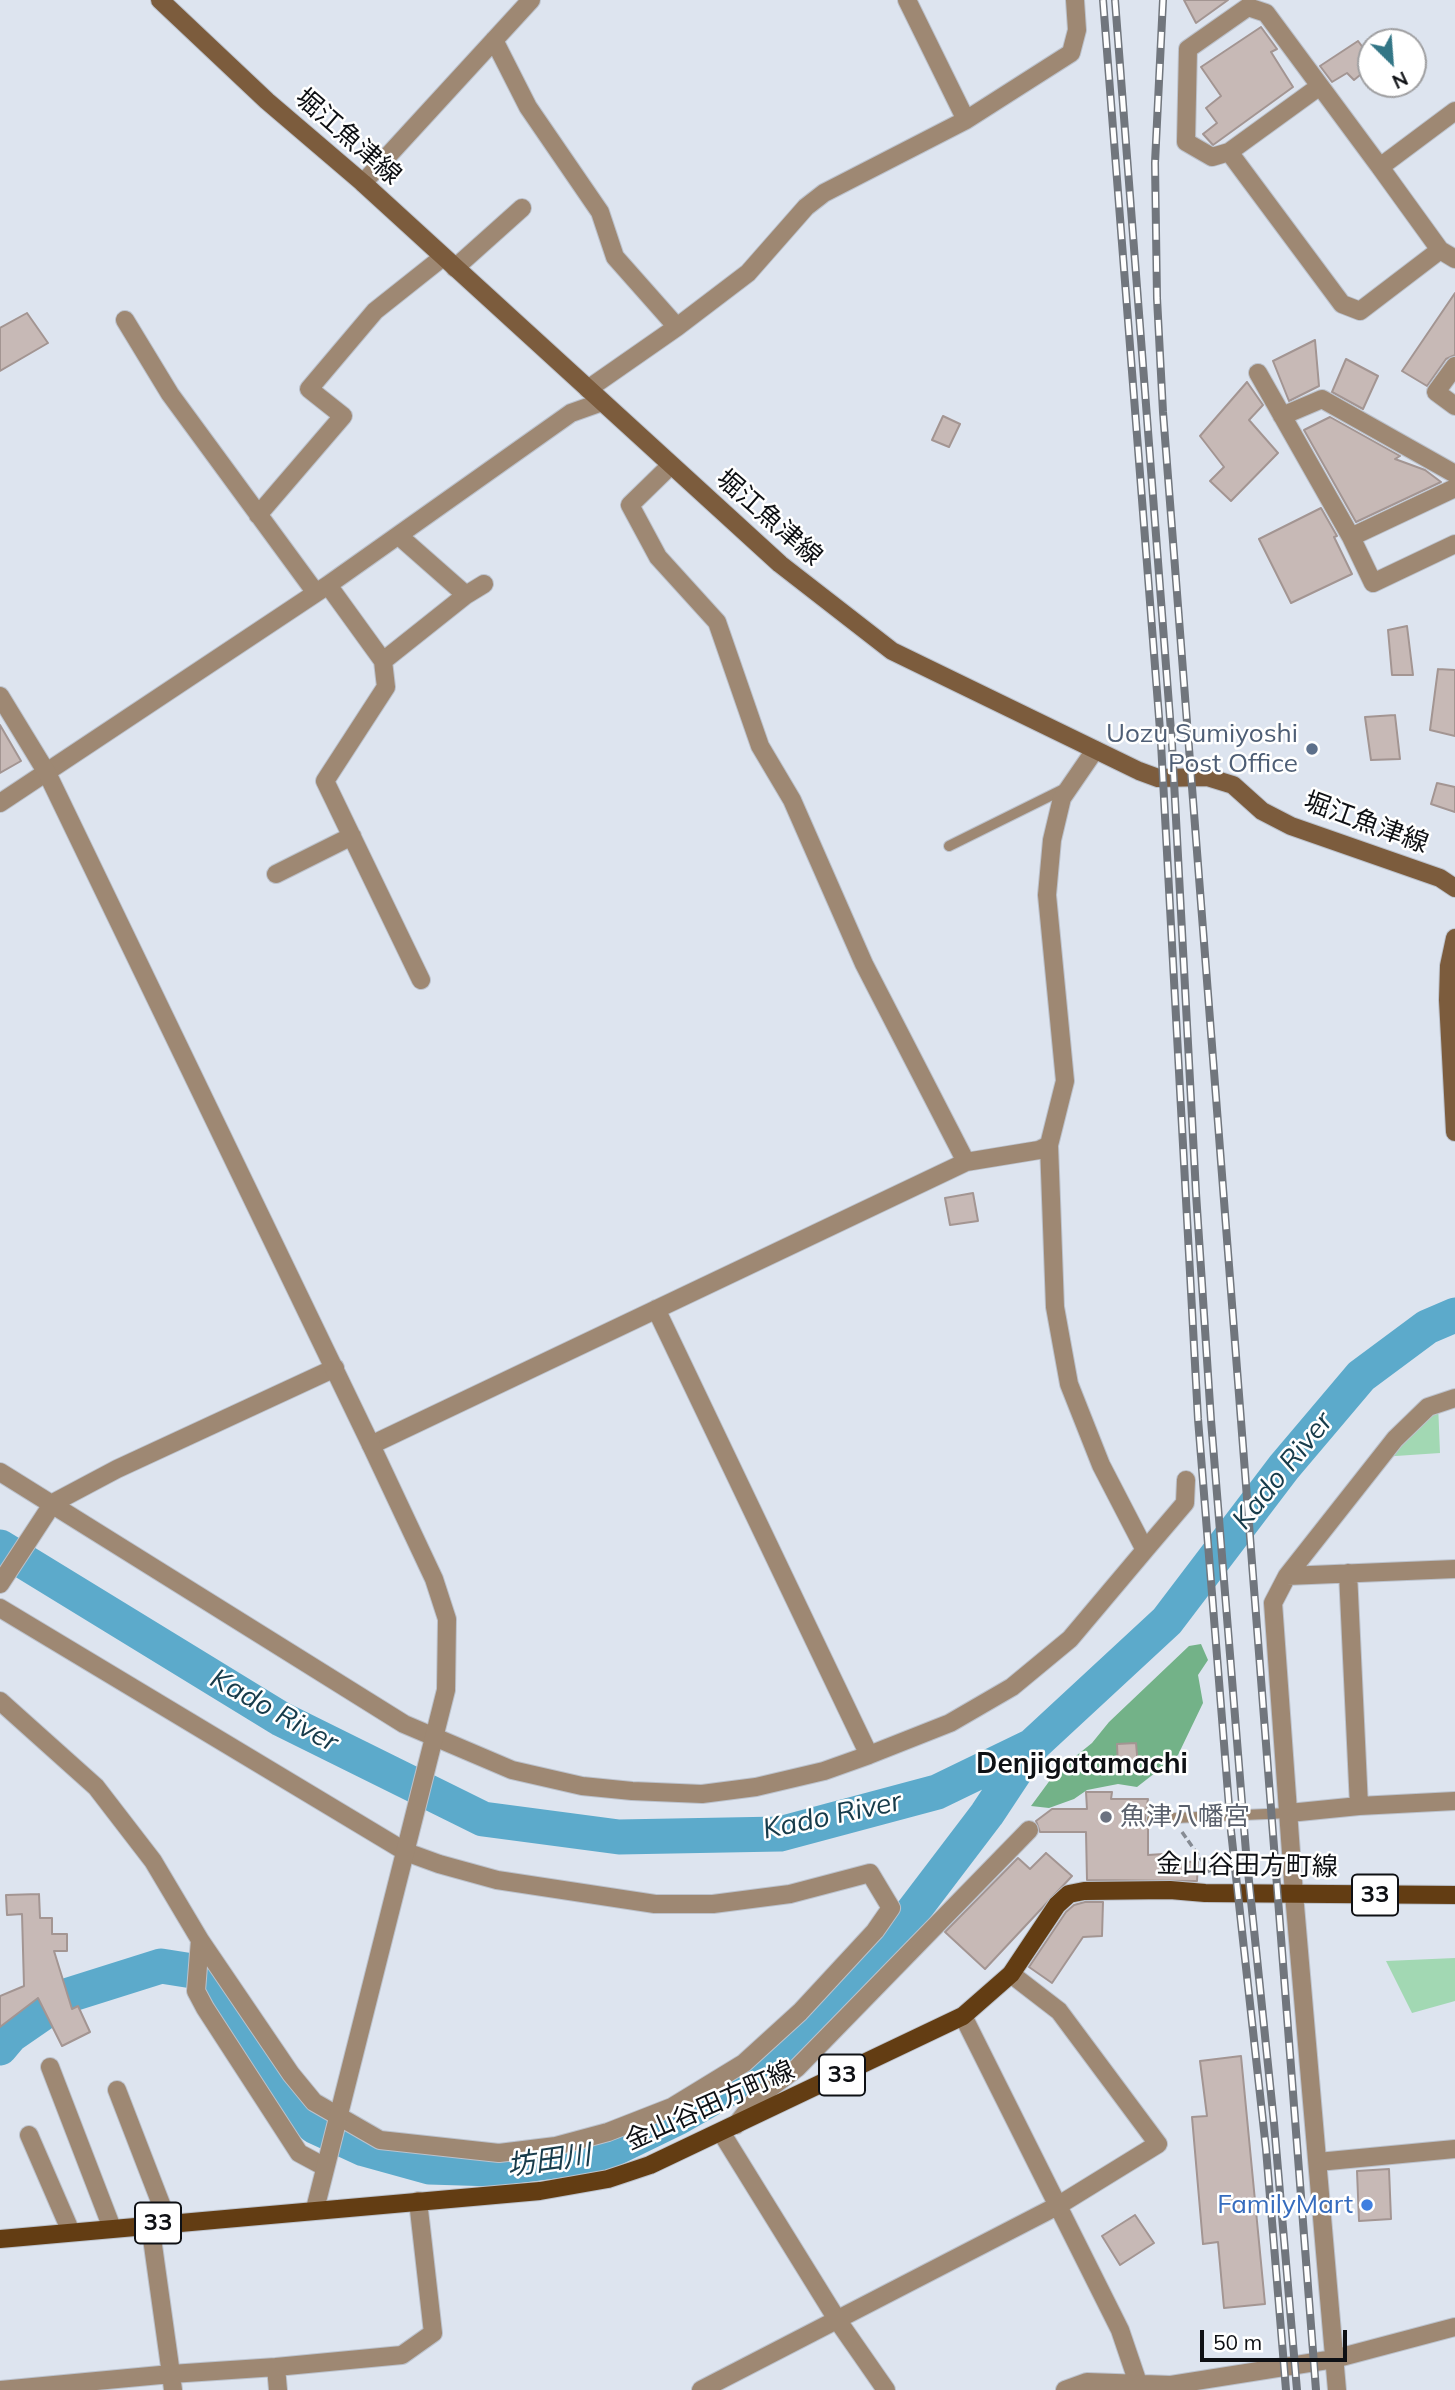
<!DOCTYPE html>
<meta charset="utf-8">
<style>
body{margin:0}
#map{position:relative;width:1455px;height:2390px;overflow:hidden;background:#dde4ef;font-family:Mulish,sans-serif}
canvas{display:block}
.north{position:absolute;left:1357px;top:28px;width:70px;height:70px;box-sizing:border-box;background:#fff;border:2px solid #9f9fa1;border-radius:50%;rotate:155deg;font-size:19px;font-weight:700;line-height:28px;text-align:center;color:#0e1014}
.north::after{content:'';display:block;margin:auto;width:24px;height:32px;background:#337686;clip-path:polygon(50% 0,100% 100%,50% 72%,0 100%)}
.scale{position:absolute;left:1200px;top:2330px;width:147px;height:32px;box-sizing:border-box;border:4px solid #0e1014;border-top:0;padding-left:9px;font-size:21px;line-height:24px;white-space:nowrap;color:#0e1014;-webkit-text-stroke:5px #fff;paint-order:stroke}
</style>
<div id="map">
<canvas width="1455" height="2390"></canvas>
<div class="north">N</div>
<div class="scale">50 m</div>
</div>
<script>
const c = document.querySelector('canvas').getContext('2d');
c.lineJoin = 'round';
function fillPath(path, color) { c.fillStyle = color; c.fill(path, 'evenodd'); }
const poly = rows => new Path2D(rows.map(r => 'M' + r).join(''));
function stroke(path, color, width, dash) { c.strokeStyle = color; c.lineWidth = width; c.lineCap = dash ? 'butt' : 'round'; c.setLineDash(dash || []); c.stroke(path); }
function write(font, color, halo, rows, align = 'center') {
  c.font = font + ' Mulish,"Noto Sans JP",sans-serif'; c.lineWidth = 5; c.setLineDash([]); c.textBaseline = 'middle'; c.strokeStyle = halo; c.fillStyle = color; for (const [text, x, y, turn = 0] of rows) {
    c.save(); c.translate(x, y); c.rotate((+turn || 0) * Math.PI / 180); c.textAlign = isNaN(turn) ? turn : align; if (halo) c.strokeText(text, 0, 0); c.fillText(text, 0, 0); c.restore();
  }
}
fillPath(poly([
 [1438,1403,1440,1453,1381,1457],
 [1455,1958,1455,2001,1412,2013,1386,1961]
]), '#a2d8b3');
fillPath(poly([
 [1201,1644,1208,1660,1198,1675,1203,1703,1178,1755,1137,1787,1118,1784,1087,1790,1074,1799,1049,1808,1031,1806,1056,1772,1092,1743,1109,1722,1189,1646]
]), '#73b288');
stroke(poly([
 [0,1547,281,1719,483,1819,619,1837,780,1834,937,1792,1032,1746,1167,1621,1284,1467,1361,1376,1427,1327,1455,1315],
 [0,2048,11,2035,69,1995,161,1966,199,1972,217,1991,293,2104,314,2126,364,2149,429,2167,494,2169,601,2155,677,2118,768,2066,911,1914,987,1814,1032,1746]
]), '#5caacb', 35);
const building = poly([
 [1184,0,1228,0,1196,23,1184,0],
 [1261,27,1277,49,1271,52,1293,87,1213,145,1203,134,1217,123,1206,108,1221,96,1201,67,1261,27],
 [1358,41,1371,58,1371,66,1354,80,1347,73,1332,82,1320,66,1358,41],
 [1455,293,1455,355,1446,359,1427,386,1402,371,1455,293],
 [27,313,48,343,0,371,0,328,27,313],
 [1315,340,1319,386,1289,401,1273,361,1315,340],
 [1346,359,1378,376,1363,409,1332,392,1346,359],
 [1247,382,1263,405,1249,420,1278,453,1231,501,1210,481,1224,467,1200,436,1247,382],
 [943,416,960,424,949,447,932,440,943,416],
 [1330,417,1400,456,1395,459,1425,470,1441,482,1356,522,1304,430,1330,417],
 [1321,508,1337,536,1334,537,1352,574,1291,603,1259,539,1321,508],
 [1407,626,1413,675,1392,675,1388,630,1407,626],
 [1438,669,1455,670,1455,736,1430,730,1438,669],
 [1395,715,1400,759,1371,760,1365,717,1395,715],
 [0,725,21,761,0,773,0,725],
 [1437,783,1455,787,1455,812,1431,804,1437,783],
 [973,1193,978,1221,950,1225,945,1198,973,1193],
 [1136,1743,1138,1766,1118,1767,1117,1744,1136,1743],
 [1086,1792,1112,1792,1111,1799,1148,1799,1145,1819,1148,1825,1148,1855,1163,1854,1163,1861,1198,1862,1197,1881,1087,1880,1086,1832,1040,1832,1036,1821,1052,1809,1087,1809,1086,1792],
 [1046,1853,1072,1876,985,1969,945,1932,1018,1858,1030,1869,1046,1853],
 [39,1894,40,1918,52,1918,52,1934,67,1934,67,1951,54,1951,72,2009,78,2006,90,2032,62,2046,38,1998,0,2027,0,1996,24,1986,22,1914,7,1915,6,1895,39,1894],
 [1085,1902,1103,1902,1102,1936,1083,1937,1052,1983,1029,1967,1066,1912,1074,1905,1085,1902],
 [1241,2056,1265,2304,1224,2308,1218,2242,1203,2244,1192,2117,1207,2116,1200,2061,1241,2056],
 [1389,2169,1391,2219,1359,2221,1357,2171,1389,2169],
 [1135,2215,1154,2243,1120,2265,1102,2236,1135,2215]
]);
fillPath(building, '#c7b9b6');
stroke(building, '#a39592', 2);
const service = poly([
 [949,846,1066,788],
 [1152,1819,1289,1813]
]);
const minor = poly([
 [907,0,966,120],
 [494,40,528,107,600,212,615,257,677,327],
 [1229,152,1320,86],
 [1380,167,1266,13,1248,7,1188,49,1186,142,1212,157,1229,152,1342,304,1360,311,1440,250,1455,259],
 [363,183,531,0],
 [1440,250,1380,167,1455,111],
 [455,268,522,208],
 [125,320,170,394,316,593],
 [1455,366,1436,392,1455,406],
 [1258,373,1351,537,1455,488],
 [588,389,677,327,748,273,806,207,824,193,966,120,1071,53,1077,30,1075,0],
 [1282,416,1322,399,1455,474],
 [670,466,630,505,658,557,717,622,760,746,792,800,864,964,966,1162],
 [258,515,343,416,309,389,375,311,443,257],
 [399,536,466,595,484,584],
 [1351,537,1373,583,1455,544],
 [328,585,383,661,386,687,325,781,421,980],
 [383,661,466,595],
 [0,803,328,585,571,413,602,402],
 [276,874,352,836],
 [1049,1145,1055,1307,1069,1384,1101,1465,1145,1550,1185,1503,1186,1480],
 [656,1309,869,1755,950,1723,1012,1687,1070,1639,1145,1550],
 [371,1445,966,1162,1039,1150,1049,1145,1065,1081,1047,895,1052,840,1062,798,1095,750],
 [0,1472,404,1724,512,1770,582,1786,632,1791,702,1794,756,1787,824,1771,869,1755],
 [1287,1576,1455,1569],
 [0,1584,53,1503,117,1469,335,1368],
 [0,1608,406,1852,439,1864,497,1880,655,1904,713,1904,790,1894,870,1873,891,1908,875,1931,800,2012,744,2063,672,2107,608,2132,556,2146,499,2153,380,2140,314,2102,291,2074,200,1940],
 [0,1701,96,1787,153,1861,200,1940,196,1991,205,2008,299,2153,325,2167],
 [1359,1806,1455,1801],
 [1289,1813,1359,1806,1348,1573],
 [963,2016,1120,2330,1138,2383],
 [50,2067,112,2228],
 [117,2090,168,2222],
 [736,2125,758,2097,797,2068,1029,1830],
 [721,2132,838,2321,886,2390],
 [29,2135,71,2232],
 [1318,2162,1455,2149],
 [276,2367,402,2355,433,2333,418,2201],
 [0,2390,171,2374,150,2224],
 [173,2390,171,2374,276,2367,278,2390],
 [701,2390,1059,2205,1158,2144,1059,2011,1011,1974],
 [1065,2390,1087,2382,1171,2385,1334,2359,1455,2327],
 [1337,2390,1294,1894,1273,1603,1287,1576,1395,1439,1428,1407,1455,1398]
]);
const tertiary = poly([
 [0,696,47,773,371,1445,434,1579,447,1619,446,1690,315,2209]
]);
const secondary = poly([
 [160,0,267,101,363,183,780,564,892,651,1139,771,1158,778,1207,777,1233,785,1262,811,1291,826,1440,878,1455,888],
 [1455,938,1449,966,1448,1000,1455,1132]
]);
const primary = poly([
 [0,2239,540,2191,608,2179,650,2165,963,2016,1011,1974,1057,1905,1069,1894,1084,1891,1170,1890,1205,1893,1455,1895]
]);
stroke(service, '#bcc2cc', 12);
stroke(minor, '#bcc2cc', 20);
stroke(tertiary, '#bcc2cc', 20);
stroke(secondary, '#bcc2cc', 20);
stroke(primary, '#bcc2cc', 20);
stroke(poly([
 [1182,1832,1212,1875]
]), '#868b93', 3.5, [7, 3.5]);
stroke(service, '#9e8873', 10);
stroke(minor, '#9e8873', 18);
stroke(tertiary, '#9e8873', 18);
stroke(secondary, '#7c5c3d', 18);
stroke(primary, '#633d13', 18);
const rail = poly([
 [1103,0,1161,743,1198,1419,1231,1831,1266,2149,1286,2390],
 [1115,0,1172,744,1196,1193,1211,1420,1246,1852,1274,2123,1297,2390],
 [1163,0,1155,163,1157,298,1163,412,1316,2390]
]);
stroke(rail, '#71767d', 8);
stroke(rail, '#fff', 5, [16]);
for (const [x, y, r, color] of [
 [1312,749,7,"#5c6f8a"],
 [1106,1817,7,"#6b7280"],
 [1367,2205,7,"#3f7fe0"]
]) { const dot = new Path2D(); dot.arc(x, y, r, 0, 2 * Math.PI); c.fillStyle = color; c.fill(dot); stroke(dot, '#fff', 2.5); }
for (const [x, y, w] of [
 [1375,1895,46],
 [842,2075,46],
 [158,2223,46]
]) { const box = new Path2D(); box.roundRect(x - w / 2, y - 20.5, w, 41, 5); c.fillStyle = '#fff'; c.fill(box); stroke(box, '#0e1014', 2); }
write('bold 24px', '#0e1014', null, [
 ["33",1375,1895],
 ["33",842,2075],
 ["33",158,2223]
]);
write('26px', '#0e1014', '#fff', [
 ["堀江魚津線",348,137,41],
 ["堀江魚津線",769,518,41],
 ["堀江魚津線",1366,823,20],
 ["金山谷田方町線",1247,1866,1],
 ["金山谷田方町線",710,2106,-24]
]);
write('26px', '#4e5e75', '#fff', [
 ["Uozu Sumiyoshi",1298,734],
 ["Post Office",1298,764]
], 'right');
write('26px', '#5b616d', '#fff', [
 ["魚津八幡宮",1120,1817]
], 'left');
write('26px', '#366cbe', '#fff', [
 ["FamilyMart",1353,2205]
], 'right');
write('italic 28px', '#173b4a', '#fff', [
 ["Kado River",1283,1471,-51],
 ["Kado River",274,1711,29],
 ["Kado River",832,1816,-12],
 ["坊田川",549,2161,-8]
]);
write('bold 28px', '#0e1014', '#fff', [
 ["Denjigatamachi",1082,1765]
]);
</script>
